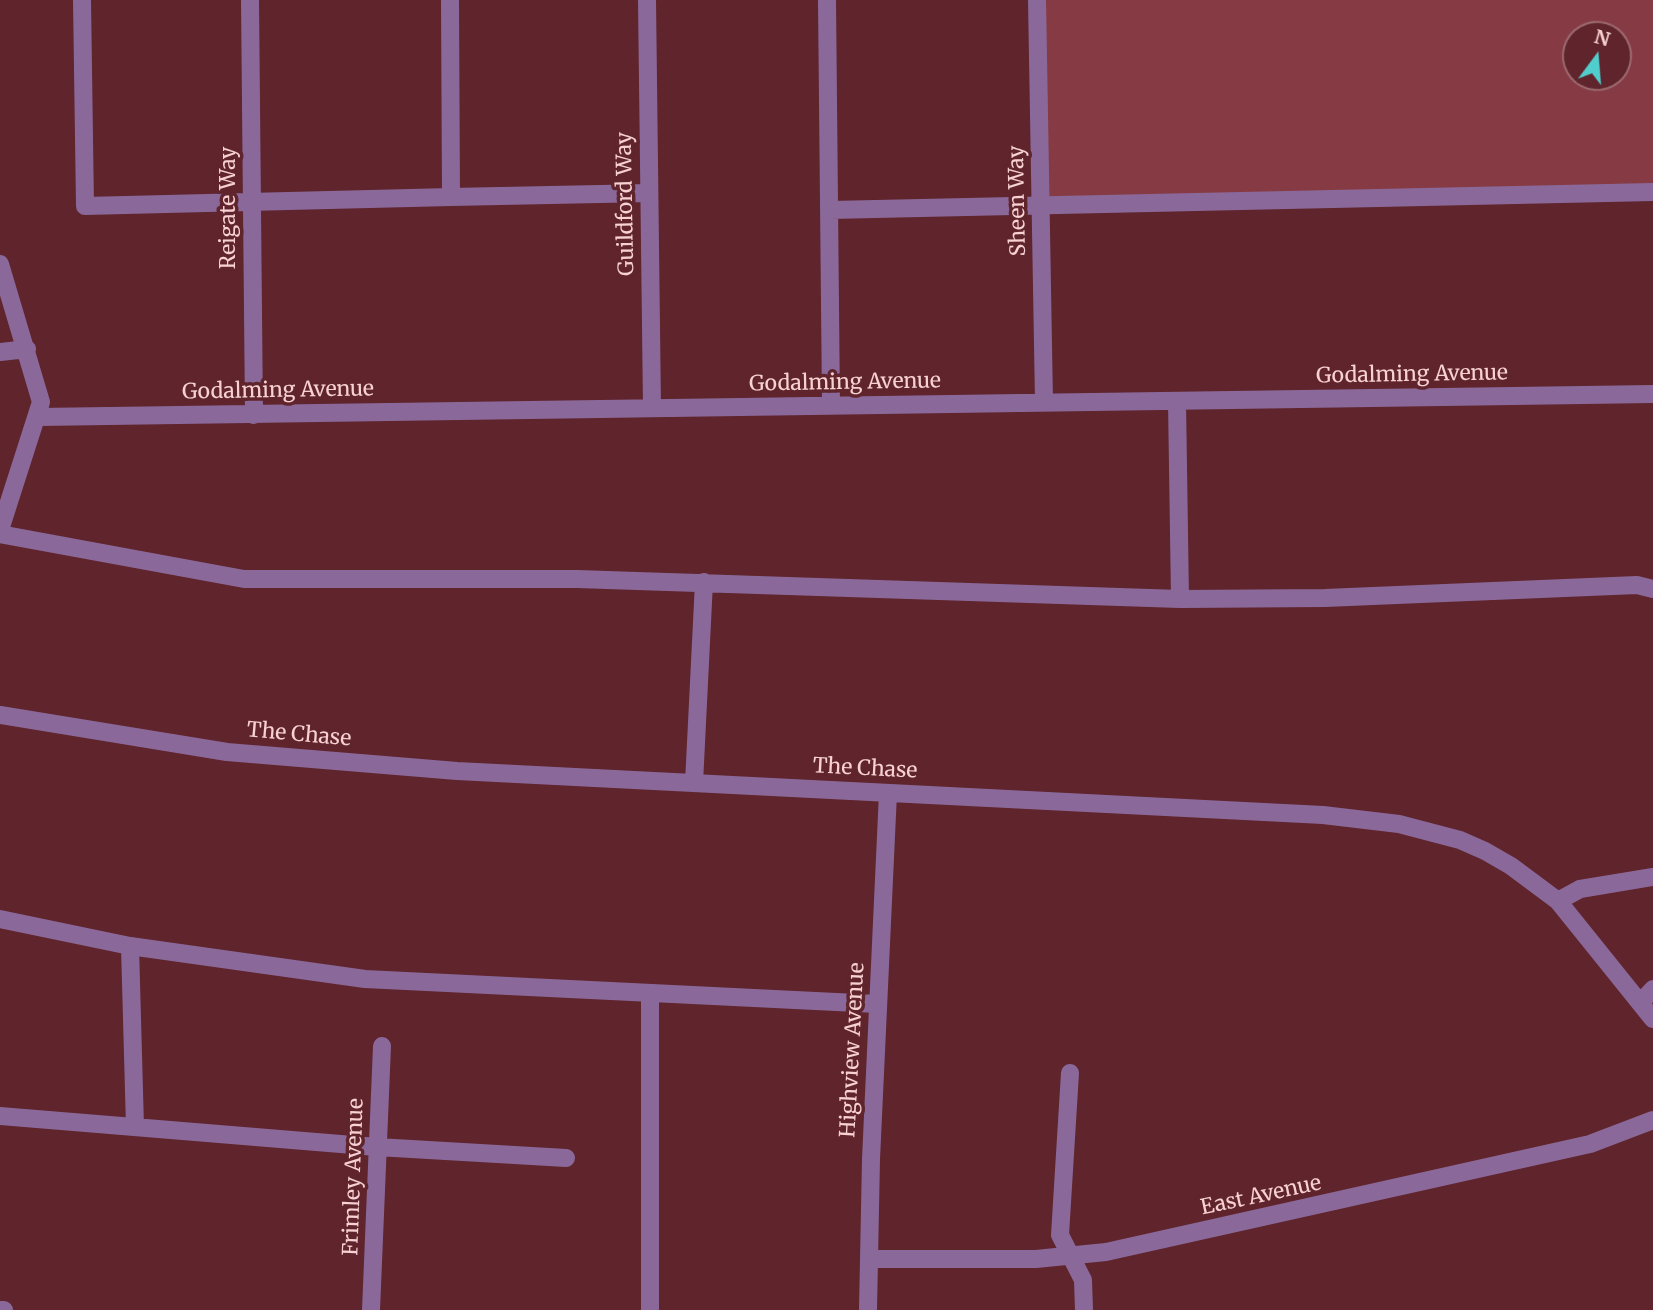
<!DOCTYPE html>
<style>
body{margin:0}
#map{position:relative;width:1653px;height:1310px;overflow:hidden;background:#5f242c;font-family:Merriweather,serif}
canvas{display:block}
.north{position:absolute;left:1562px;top:21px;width:70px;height:70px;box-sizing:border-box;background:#5f242c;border:2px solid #9c696f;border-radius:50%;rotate:16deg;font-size:19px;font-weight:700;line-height:28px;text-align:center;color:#f7d1d3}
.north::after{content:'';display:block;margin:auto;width:24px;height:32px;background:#52cdcd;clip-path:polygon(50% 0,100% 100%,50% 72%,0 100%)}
</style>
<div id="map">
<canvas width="1653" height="1310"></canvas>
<div class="north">N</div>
</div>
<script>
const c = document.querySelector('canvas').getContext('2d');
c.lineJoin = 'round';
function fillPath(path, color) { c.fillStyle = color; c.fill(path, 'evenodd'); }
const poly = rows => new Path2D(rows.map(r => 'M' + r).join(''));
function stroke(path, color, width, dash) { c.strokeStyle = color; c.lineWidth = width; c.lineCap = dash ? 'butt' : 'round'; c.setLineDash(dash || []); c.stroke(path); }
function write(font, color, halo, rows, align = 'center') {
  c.font = font + ' Merriweather,serif'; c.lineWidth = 7; c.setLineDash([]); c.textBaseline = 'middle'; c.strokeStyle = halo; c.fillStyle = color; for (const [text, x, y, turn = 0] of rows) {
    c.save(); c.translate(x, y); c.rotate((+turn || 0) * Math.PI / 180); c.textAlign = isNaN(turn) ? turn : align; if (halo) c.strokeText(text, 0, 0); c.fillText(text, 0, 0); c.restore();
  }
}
fillPath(poly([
 [1037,0,1653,0,1653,189,1040,205],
 [1576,35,1618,35,1618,77,1576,77]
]), '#863b44');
stroke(poly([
 [82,0,85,206,451,197,450,0],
 [250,0,254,415],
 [647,0,652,408],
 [827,0,831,405],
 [1037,0,1044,402],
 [451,197,649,193],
 [830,210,1653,192],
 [0,264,41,402,0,530],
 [0,352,27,349],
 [1177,401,1180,599],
 [38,417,1653,394],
 [0,534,244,579,577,579,1180,599,1325,598,1637,585,1653,589],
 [0,715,227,752,457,771,1323,815,1399,824,1460,840,1485,851,1511,866,1558,901,1653,1019],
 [694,783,704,582],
 [1558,901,1580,889,1653,877],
 [0,919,130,946,365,979,877,1004],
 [130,946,135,1127],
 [1640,1003,1653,989],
 [1070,1073,1060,1235,1083,1280,1084,1310],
 [0,1116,377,1147,566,1158],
 [869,1259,1036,1259,1106,1252,1590,1144,1653,1120],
 [0,1310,4,1310],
 [371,1310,382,1046],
 [650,1310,650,994],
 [868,1310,871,1159,888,793]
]), '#8a699a', 18);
write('21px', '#f7d1d3', '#5f242c', [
 ["Sheen Way",1018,201,-91],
 ["Guildford Way",626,204,-91],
 ["Reigate Way",229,208,-90],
 ["Godalming Avenue",1412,375,-1],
 ["Godalming Avenue",845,383,-1],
 ["Godalming Avenue",278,391,-1],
 ["The Chase",299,735,5],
 ["The Chase",865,769,3],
 ["Highview Avenue",853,1050,-87],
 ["Frimley Avenue",354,1177,-88],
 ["East Avenue",1261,1196,-12]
]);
</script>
